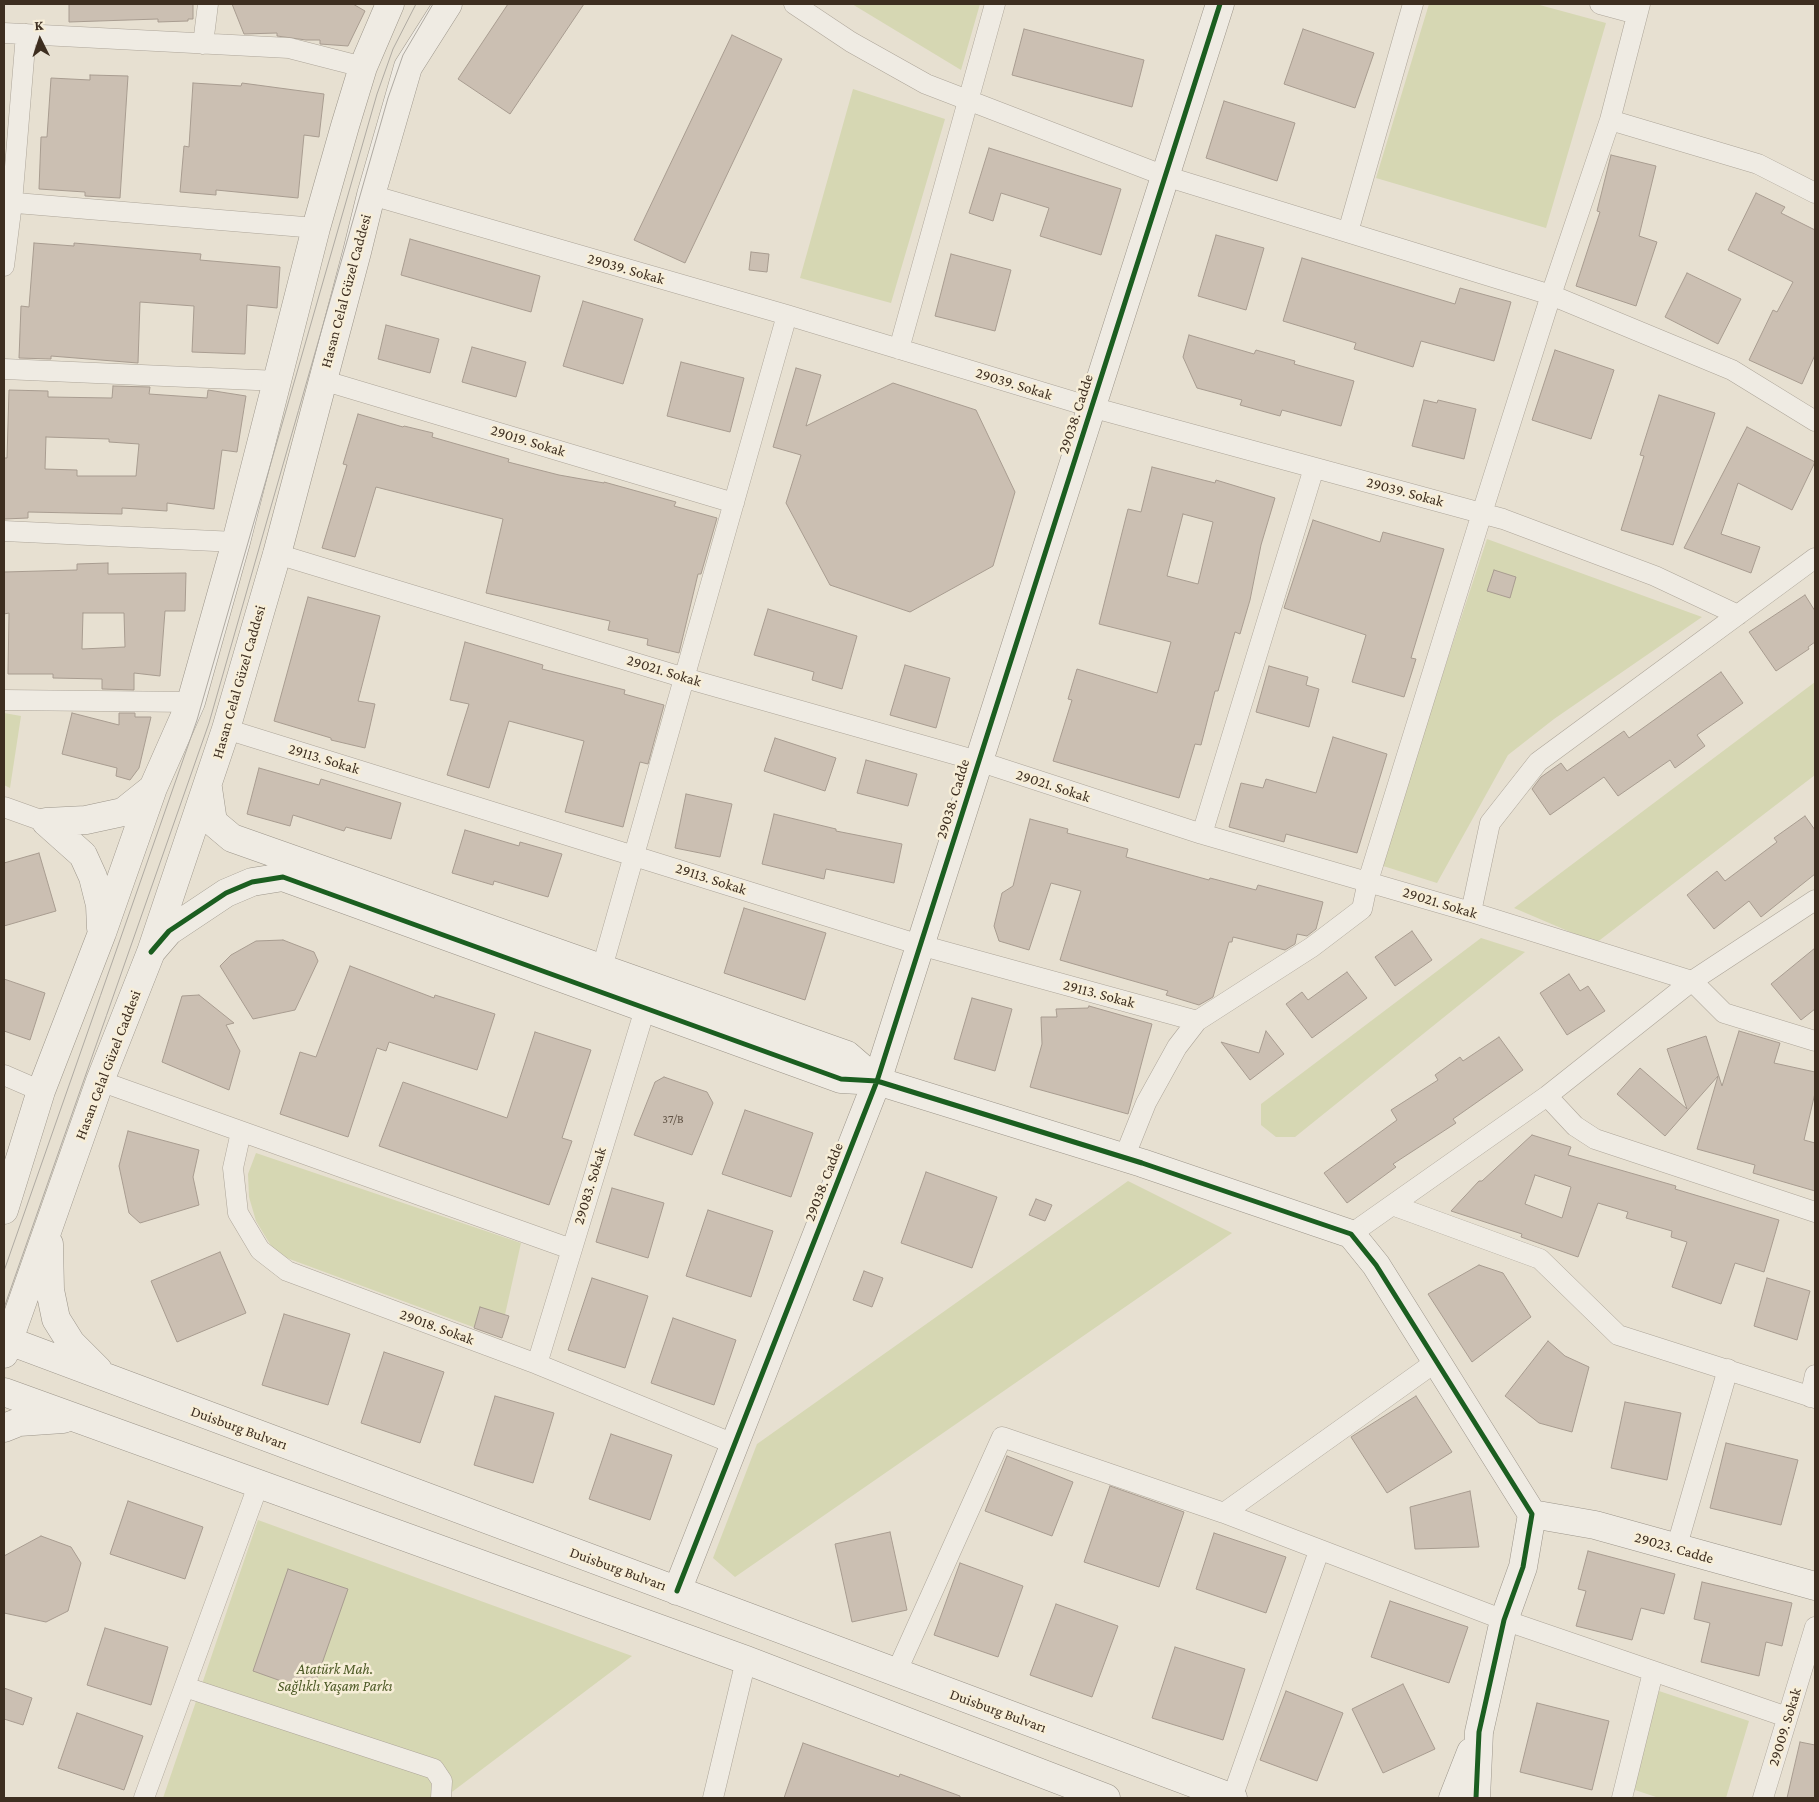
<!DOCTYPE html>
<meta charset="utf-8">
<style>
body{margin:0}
#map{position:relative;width:1819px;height:1802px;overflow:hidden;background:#e7e0d1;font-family:"Crimson Pro",serif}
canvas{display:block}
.frame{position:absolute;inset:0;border:5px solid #3d2e20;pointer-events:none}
.north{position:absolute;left:15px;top:15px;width:50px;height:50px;-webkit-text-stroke:4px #f7eed8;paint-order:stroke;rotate:356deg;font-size:14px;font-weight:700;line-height:20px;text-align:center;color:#3d2e20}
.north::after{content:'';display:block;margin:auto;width:18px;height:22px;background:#3d2e20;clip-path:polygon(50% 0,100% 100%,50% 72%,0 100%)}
</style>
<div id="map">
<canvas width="1819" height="1802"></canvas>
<div class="frame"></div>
<div class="north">K</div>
</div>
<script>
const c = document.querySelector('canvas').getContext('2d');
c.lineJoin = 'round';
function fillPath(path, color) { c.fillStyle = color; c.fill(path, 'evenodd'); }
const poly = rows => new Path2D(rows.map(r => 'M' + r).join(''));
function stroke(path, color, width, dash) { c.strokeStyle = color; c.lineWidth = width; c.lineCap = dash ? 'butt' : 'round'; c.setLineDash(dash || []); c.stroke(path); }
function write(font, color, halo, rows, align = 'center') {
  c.font = font + ' "Crimson Pro",serif'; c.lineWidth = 5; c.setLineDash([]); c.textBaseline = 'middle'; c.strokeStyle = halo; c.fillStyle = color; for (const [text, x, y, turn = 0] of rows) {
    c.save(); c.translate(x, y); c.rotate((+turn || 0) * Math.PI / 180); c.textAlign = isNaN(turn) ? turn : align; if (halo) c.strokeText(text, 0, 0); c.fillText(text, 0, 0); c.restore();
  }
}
fillPath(poly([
 [852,4,980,4,961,70],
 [1429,4,1536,4,1606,23,1546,228,1376,178],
 [853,89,945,119,891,303,800,278],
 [1487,539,1702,617,1554,719,1508,755,1437,883,1380,865],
 [1815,682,1815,775,1596,943,1514,908],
 [4,713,21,716,10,788,4,785],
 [1481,938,1525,952,1295,1137,1276,1137,1261,1125,1261,1104],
 [256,1153,521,1243,500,1337,276,1254,256,1221,249,1197,248,1174],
 [1128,1181,1232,1233,735,1577,713,1558,757,1444],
 [258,1520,632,1656,444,1798,163,1798],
 [1659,1691,1749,1721,1726,1798,1659,1798,1632,1789]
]), '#d6d7b3');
const building = poly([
 [69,4,193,4,193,19,188,19,188,21,158,22,158,19,69,22,69,4],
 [232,4,353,4,365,11,348,46,320,44,320,40,306,40,277,36,277,33,244,34,232,4],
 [508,4,584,4,510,114,458,79,508,4],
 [1024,29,1144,60,1132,107,1012,75,1024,29],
 [1303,29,1374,53,1355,108,1284,84,1303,29],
 [732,35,782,59,685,263,634,240,732,35],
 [90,75,128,76,120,198,85,196,85,192,39,189,41,137,47,137,51,78,90,80,90,75],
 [193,83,241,86,242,83,324,94,319,137,304,135,298,198,216,190,216,195,180,192,184,146,189,147,193,83],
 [1224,101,1295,123,1277,181,1206,158,1224,101],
 [989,148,1121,189,1101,255,1040,236,1049,208,1001,193,993,221,969,213,989,148],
 [1611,155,1656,166,1639,236,1657,242,1636,306,1576,286,1600,212,1597,211,1611,155],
 [1756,193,1785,207,1781,213,1815,230,1815,355,1802,384,1749,360,1773,310,1777,312,1793,282,1728,250,1756,193],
 [1216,235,1264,248,1246,310,1198,296,1216,235],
 [410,239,540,276,531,312,401,275,410,239],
 [34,243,74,246,74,243,201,254,200,260,280,267,277,308,247,305,245,354,192,352,194,306,140,302,138,363,51,356,51,359,19,358,21,306,29,307,34,243],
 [751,252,769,254,767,272,749,270,751,252],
 [951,254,1011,270,995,331,935,316,951,254],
 [1302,258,1455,304,1460,288,1511,302,1494,361,1421,341,1413,367,1354,349,1356,343,1283,321,1302,258],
 [1687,273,1741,299,1718,344,1665,317,1687,273],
 [583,301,643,319,623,384,563,366,583,301],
 [386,325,439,339,430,373,378,359,386,325],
 [1189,335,1254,354,1256,350,1295,361,1294,364,1354,381,1341,426,1282,410,1280,416,1240,405,1242,400,1197,388,1183,357,1189,335],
 [472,347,526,362,516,397,462,382,472,347],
 [1555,350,1614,370,1591,439,1532,420,1555,350],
 [681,362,744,378,730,432,667,416,681,362],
 [796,368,821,375,806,426,893,383,976,410,1015,492,993,566,910,612,830,585,786,503,801,455,773,447,796,368],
 [113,386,150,387,149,394,207,398,208,390,246,396,237,452,222,450,214,509,167,503,167,511,122,508,122,514,28,512,28,518,4,519,4,458,7,458,9,390,48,391,48,397,112,398,113,386],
 [46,437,109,439,109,442,139,444,136,476,77,476,77,470,45,469,46,437],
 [1659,395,1715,413,1673,545,1621,530,1644,456,1640,455,1659,395],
 [1424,400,1437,403,1438,400,1476,409,1464,459,1412,446,1424,400],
 [358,414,403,427,404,426,433,433,432,437,509,459,508,462,559,475,604,483,604,482,676,502,674,506,717,518,701,574,698,574,679,653,647,645,648,639,608,630,610,621,486,593,503,519,376,487,355,557,322,548,347,465,343,464,358,414],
 [1747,427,1815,462,1792,510,1738,483,1721,534,1760,547,1751,573,1684,548,1747,427],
 [1152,467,1215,483,1216,480,1275,498,1261,545,1250,600,1240,634,1235,632,1218,691,1215,691,1201,745,1195,744,1179,798,1053,761,1072,700,1068,699,1077,669,1157,693,1171,642,1099,624,1128,509,1141,512,1152,467],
 [1183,514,1213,522,1198,584,1167,576,1183,514],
 [1313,520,1380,542,1383,532,1444,549,1411,658,1416,659,1404,697,1352,682,1366,635,1284,608,1313,520],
 [108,563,108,574,186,573,185,611,165,611,160,676,134,673,134,690,102,689,102,679,53,678,53,674,8,674,9,613,4,614,4,572,77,570,77,564,108,563],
 [83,613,124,613,125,647,82,649,83,613],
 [1494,570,1516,577,1510,598,1487,591,1494,570],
 [1805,595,1815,611,1815,642,1808,647,1809,649,1776,671,1749,632,1805,595],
 [308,597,380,616,358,701,375,704,365,748,331,740,331,738,274,721,308,597],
 [768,609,857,636,842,689,812,680,814,672,754,655,768,609],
 [465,642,543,665,542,669,625,690,624,694,664,705,648,764,640,762,623,827,565,812,584,741,509,721,489,788,447,775,469,704,450,700,465,642],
 [905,665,950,678,936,728,890,715,905,665],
 [1269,666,1308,677,1306,685,1319,689,1309,727,1256,712,1269,666],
 [1721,672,1743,703,1697,735,1705,746,1675,768,1670,760,1618,796,1604,777,1550,815,1532,789,1541,777,1561,763,1567,771,1624,731,1629,738,1721,672],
 [72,713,119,725,119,713,135,713,135,717,151,717,139,768,130,780,116,776,117,768,62,754,72,713],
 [1333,737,1387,754,1357,853,1286,834,1284,842,1229,827,1241,783,1263,788,1266,779,1316,793,1333,737],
 [775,738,836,758,825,791,764,771,775,738],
 [866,760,917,774,908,806,857,793,866,760],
 [259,768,319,785,321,779,401,803,391,839,346,827,344,831,293,815,290,826,247,814,259,768],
 [686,794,732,804,720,857,675,848,686,794],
 [774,814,836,829,836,831,902,844,894,883,826,869,824,879,762,864,774,814],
 [1805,816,1815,830,1815,874,1761,917,1749,901,1714,929,1687,895,1717,871,1725,881,1777,842,1774,838,1805,816],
 [1030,819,1068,829,1067,833,1128,849,1126,857,1209,880,1210,878,1256,890,1258,885,1323,902,1316,929,1307,936,1297,934,1295,944,1285,950,1233,937,1232,942,1229,942,1213,997,1199,1005,1166,995,1168,991,1060,960,1081,891,1051,883,1029,950,999,941,994,926,1002,893,1013,886,1030,819],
 [465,830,519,846,520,842,562,854,548,897,494,881,493,885,452,873,465,830],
 [39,853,56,911,4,926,4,863,39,853],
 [744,908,826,933,805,1000,724,973,744,908],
 [1412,931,1432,960,1395,986,1375,957,1412,931],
 [283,940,314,952,318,961,295,1010,253,1019,220,966,231,955,256,941,283,940],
 [1815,948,1815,1009,1801,1020,1771,984,1815,948],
 [350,966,434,998,435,995,495,1014,477,1070,389,1042,386,1051,377,1048,348,1137,280,1114,300,1052,316,1057,350,966],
 [1347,972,1367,998,1312,1038,1286,1004,1302,992,1308,1000,1347,972],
 [1569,974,1580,991,1588,986,1605,1011,1567,1035,1540,993,1569,974],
 [4,979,45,993,30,1040,4,1031,4,979],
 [199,995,234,1023,226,1025,240,1051,229,1090,162,1062,182,996,199,995],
 [972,998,1012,1009,995,1071,954,1059,972,998],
 [1089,1006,1152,1024,1128,1114,1030,1087,1042,1044,1041,1017,1057,1017,1056,1009,1088,1008,1089,1006],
 [1266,1031,1284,1054,1250,1080,1221,1042,1259,1053,1266,1031],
 [1739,1031,1780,1043,1774,1063,1815,1072,1815,1093,1804,1140,1815,1143,1815,1191,1753,1173,1755,1165,1697,1149,1718,1076,1665,1136,1617,1094,1640,1068,1687,1109,1667,1049,1706,1036,1722,1086,1739,1031],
 [535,1032,591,1050,562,1138,572,1141,549,1205,379,1146,403,1082,507,1118,535,1032],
 [1499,1037,1523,1070,1453,1119,1456,1123,1393,1164,1396,1167,1347,1203,1324,1173,1397,1120,1391,1110,1438,1080,1435,1075,1460,1057,1463,1061,1499,1037],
 [664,1077,707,1092,713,1103,692,1155,634,1135,655,1082,664,1077],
 [745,1110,813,1133,791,1197,722,1174,745,1110],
 [128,1131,199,1150,193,1177,199,1205,140,1223,129,1213,119,1166,128,1131],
 [1532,1135,1571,1147,1568,1155,1676,1186,1675,1189,1779,1220,1764,1272,1735,1263,1721,1304,1672,1287,1687,1242,1671,1237,1672,1231,1626,1218,1628,1212,1598,1203,1578,1257,1521,1237,1522,1234,1451,1211,1479,1181,1482,1181,1532,1135],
 [1535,1175,1571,1187,1562,1218,1525,1204,1535,1175],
 [926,1172,997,1197,972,1268,901,1243,926,1172],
 [612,1188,664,1203,648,1258,596,1242,612,1188],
 [1036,1199,1052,1205,1045,1221,1029,1215,1036,1199],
 [708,1210,773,1231,751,1297,686,1276,708,1210],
 [220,1252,246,1313,177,1342,151,1281,220,1252],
 [1479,1265,1503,1273,1531,1317,1472,1362,1428,1294,1479,1265],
 [864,1271,883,1278,872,1307,853,1300,864,1271],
 [592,1278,648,1296,625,1368,568,1350,592,1278],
 [1767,1278,1810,1291,1797,1340,1754,1326,1767,1278],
 [480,1307,509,1316,502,1338,474,1328,480,1307],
 [284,1314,350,1334,328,1405,262,1385,284,1314],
 [673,1318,736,1340,714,1405,651,1383,673,1318],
 [1548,1341,1565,1356,1589,1367,1572,1432,1539,1423,1505,1396,1548,1341],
 [384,1352,444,1372,420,1443,361,1423,384,1352],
 [495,1396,554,1413,533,1483,474,1465,495,1396],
 [1416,1396,1452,1452,1387,1493,1351,1437,1416,1396],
 [1625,1402,1681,1413,1667,1480,1611,1468,1625,1402],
 [611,1434,672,1455,650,1520,589,1499,611,1434],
 [1726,1443,1798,1460,1781,1525,1710,1508,1726,1443],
 [1007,1456,1073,1482,1052,1536,985,1511,1007,1456],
 [1110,1486,1184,1512,1159,1587,1084,1562,1110,1486],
 [1470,1491,1479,1547,1415,1549,1410,1507,1470,1491],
 [128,1501,203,1527,185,1579,110,1554,128,1501],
 [890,1532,907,1610,852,1622,835,1544,890,1532],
 [1214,1533,1286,1557,1266,1613,1196,1589,1214,1533],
 [41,1536,71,1547,81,1563,68,1611,46,1622,4,1613,4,1556,41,1536],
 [1588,1551,1675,1574,1664,1614,1641,1608,1632,1640,1576,1626,1586,1591,1578,1589,1588,1551],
 [960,1563,1023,1586,998,1657,934,1635,960,1563],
 [288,1569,348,1589,312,1692,253,1671,288,1569],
 [1702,1582,1792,1603,1782,1646,1766,1642,1759,1676,1701,1662,1710,1623,1694,1619,1702,1582],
 [1390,1601,1468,1627,1449,1683,1371,1657,1390,1601],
 [1056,1604,1118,1626,1092,1697,1030,1675,1056,1604],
 [105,1628,168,1647,151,1705,87,1685,105,1628],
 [1175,1647,1245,1669,1223,1740,1152,1718,1175,1647],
 [1403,1684,1435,1749,1383,1773,1352,1709,1403,1684],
 [4,1688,32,1698,23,1725,4,1719,4,1688],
 [1286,1691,1343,1713,1317,1781,1260,1760,1286,1691],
 [1537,1703,1609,1721,1592,1790,1520,1772,1537,1703],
 [77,1713,143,1736,124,1790,58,1768,77,1713],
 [1800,1742,1815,1745,1815,1798,1787,1798,1800,1742],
 [803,1743,899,1777,900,1774,960,1796,960,1798,784,1798,803,1743]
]);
fillPath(building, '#cbbfb2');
stroke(building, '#a89c90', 1);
const street = poly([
 [794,4,851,42,926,84,1165,176,1551,295,1732,370,1815,421],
 [1600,4,1637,14],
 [4,33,289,48,363,67],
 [203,44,208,4],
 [1610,120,1758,164,1815,193],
 [371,195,787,315,1091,407,1503,519,1655,576,1738,615],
 [4,202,316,228],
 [1348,232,1413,4],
 [4,266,12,203,26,34],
 [899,349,995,4],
 [4,369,279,381],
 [322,380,734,503],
 [4,531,236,542],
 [277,554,685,678,978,761,1202,834,1471,912,1692,981,1724,1013,1815,1041],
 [4,700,191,702],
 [226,729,920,945,1197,1021],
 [4,807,46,822],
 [1202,834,1314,468],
 [1471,912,1490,823,1538,762,1815,558],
 [602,968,787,315],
 [4,1075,41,1091],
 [100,1081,571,1249],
 [1547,1096,1575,1126,1595,1139,1815,1212],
 [241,1132,233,1168,238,1213,260,1250,287,1271,537,1364,734,1444],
 [1124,1158,1146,1103,1177,1047,1197,1021,1312,947,1362,909,1368,881,1482,513,1551,295,1610,120,1640,4],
 [1392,1205,1540,1259,1618,1335,1815,1398],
 [1351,1234,1547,1096,1692,981,1815,900],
 [537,1364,645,1009],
 [1810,1397,1815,1375],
 [1224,1513,1437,1361],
 [1676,1549,1728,1369],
 [896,1673,1002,1437,1224,1513,1504,1620,1787,1717],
 [185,1687,434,1769,442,1781,441,1798],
 [144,1798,259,1483],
 [713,1798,746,1660],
 [1232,1798,1319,1551],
 [1622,1798,1653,1672],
 [1763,1798,1815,1627]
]);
const secondary = poly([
 [208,788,213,822,232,838,847,1055,877,1081],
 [46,822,83,855,93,877,100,905,101,928],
 [46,822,86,820,123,812,153,788],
 [151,952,169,931,226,893,252,882,283,877,841,1079,877,1081,1142,1163,1351,1234,1376,1265,1532,1514,1523,1567,1504,1620,1479,1732,1476,1798],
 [4,1210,41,1091,102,933,153,788,191,702,236,542,316,228,345,126,363,67,390,4],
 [49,1244,50,1290,56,1319,71,1343,98,1370],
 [4,1339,1233,1798],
 [4,1354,100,1081,151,952,226,729,277,554,357,252,371,195,408,67,448,4],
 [4,1392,746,1660,1106,1798],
 [4,1428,19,1422,63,1419],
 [1532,1514,1595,1525,1815,1586],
 [677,1591,877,1081,1220,4],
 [1453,1798,1471,1752]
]);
stroke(street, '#ada599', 21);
stroke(secondary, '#9c958a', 29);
stroke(street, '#efebe3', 20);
stroke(secondary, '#efebe3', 28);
stroke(poly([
 [4,1271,197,720,377,94,393,49,416,4],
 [4,1308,209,723,388,98,403,55,433,4]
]), '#afaaa2', 1);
stroke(poly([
 [151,952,169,931,226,893,252,882,283,877,841,1079,877,1081,1142,1163,1351,1234,1376,1265,1532,1514,1523,1567,1504,1620,1479,1732,1476,1798],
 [677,1591,877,1081,1220,4]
]), '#1b5e20', 5);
write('12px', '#605244', null, [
 ["37/B",673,1119]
]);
write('15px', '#3d2e20', '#f7eed8', [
 ["29039. Sokak",626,269,16],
 ["Hasan Celal Güzel Caddesi",346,291,-75],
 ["29039. Sokak",1014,384,17],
 ["29038. Cadde",1076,414,-72],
 ["29019. Sokak",528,441,17],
 ["29039. Sokak",1405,492,15],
 ["29021. Sokak",664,671,17],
 ["Hasan Celal Güzel Caddesi",239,682,-74],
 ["29113. Sokak",324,759,17],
 ["29021. Sokak",1053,786,18],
 ["29038. Cadde",953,799,-73],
 ["29113. Sokak",711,879,18],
 ["29021. Sokak",1440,903,17],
 ["29113. Sokak",1099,994,15],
 ["Hasan Celal Güzel Caddesi",108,1065,-69],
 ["29038. Cadde",824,1182,-69],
 ["29083. Sokak",590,1186,-73],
 ["29018. Sokak",437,1327,20],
 ["Duisburg Bulvarı",239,1428,20],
 ["29023. Cadde",1674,1548,16],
 ["Duisburg Bulvarı",618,1569,20],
 ["Duisburg Bulvarı",998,1711,20],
 ["29009. Sokak",1785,1727,-73]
]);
write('italic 15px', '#4d5a26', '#f7eed8', [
 ["Atatürk Mah.",335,1669],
 ["Sağlıklı Yaşam Parkı",335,1686]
]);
</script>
